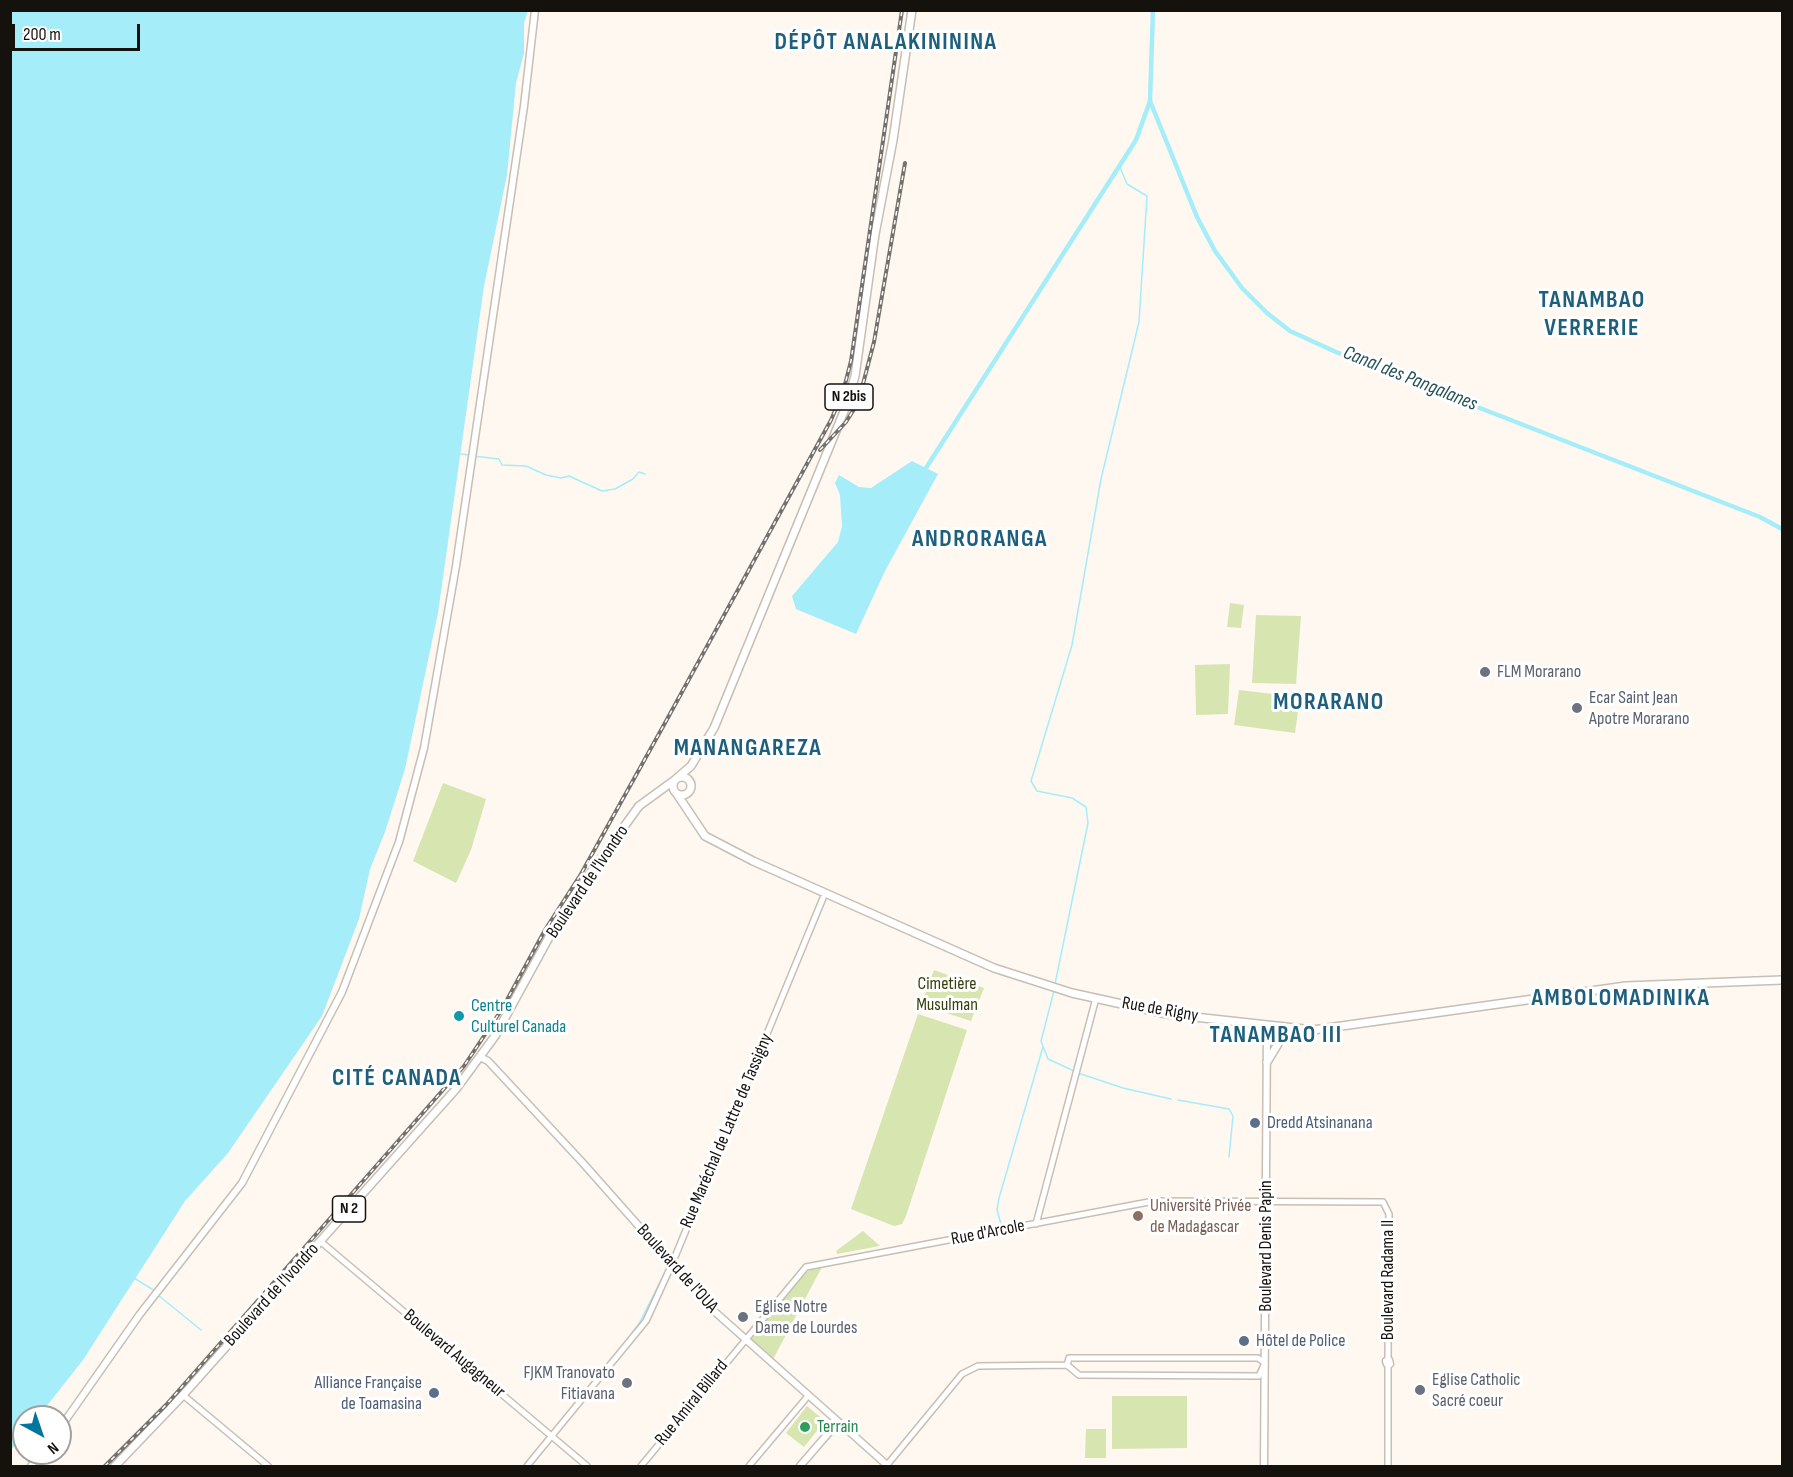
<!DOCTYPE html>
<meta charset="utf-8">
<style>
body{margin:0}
#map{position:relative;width:1793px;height:1477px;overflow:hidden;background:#fef8f1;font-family:"Sofia Sans Condensed",sans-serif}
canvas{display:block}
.frame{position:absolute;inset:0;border:12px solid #15120e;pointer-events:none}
.north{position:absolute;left:12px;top:1405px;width:60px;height:60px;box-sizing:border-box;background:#fff;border:2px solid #a1a09f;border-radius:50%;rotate:140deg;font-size:16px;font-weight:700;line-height:24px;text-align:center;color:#15120e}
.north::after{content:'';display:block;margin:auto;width:21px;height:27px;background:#00759e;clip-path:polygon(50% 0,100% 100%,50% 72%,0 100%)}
.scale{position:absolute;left:12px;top:24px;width:128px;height:27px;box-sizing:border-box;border:3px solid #15120e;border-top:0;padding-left:8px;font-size:18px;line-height:21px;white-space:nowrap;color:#15120e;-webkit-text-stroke:4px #fff;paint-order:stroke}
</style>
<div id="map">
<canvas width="1793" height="1477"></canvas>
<div class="frame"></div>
<div class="north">N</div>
<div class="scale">200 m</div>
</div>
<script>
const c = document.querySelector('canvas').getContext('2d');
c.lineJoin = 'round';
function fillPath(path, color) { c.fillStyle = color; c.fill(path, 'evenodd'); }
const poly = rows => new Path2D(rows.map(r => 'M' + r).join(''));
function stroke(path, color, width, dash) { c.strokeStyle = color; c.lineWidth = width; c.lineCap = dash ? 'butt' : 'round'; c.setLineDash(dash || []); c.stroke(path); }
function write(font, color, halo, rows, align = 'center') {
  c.font = font + ' "Sofia Sans Condensed",sans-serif'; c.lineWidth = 6; c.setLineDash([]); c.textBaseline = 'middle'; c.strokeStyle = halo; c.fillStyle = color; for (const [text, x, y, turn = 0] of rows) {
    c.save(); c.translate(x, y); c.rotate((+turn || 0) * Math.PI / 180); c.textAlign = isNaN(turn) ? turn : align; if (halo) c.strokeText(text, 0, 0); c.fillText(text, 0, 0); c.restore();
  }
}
fillPath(poly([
 [1230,603,1244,605,1241,628,1227,627],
 [1256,615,1301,616,1296,684,1252,683],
 [1230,664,1228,714,1196,715,1195,665],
 [1239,690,1300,697,1295,733,1234,725],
 [443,783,486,799,471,850,456,883,413,861],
 [934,970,984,988,971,1021,921,1005],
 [918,1014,967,1030,906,1216,902,1224,894,1226,851,1209],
 [863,1231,880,1246,837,1254,836,1251],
 [822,1267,771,1363,749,1339,804,1274,813,1268],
 [1112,1396,1187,1396,1187,1448,1112,1449],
 [807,1406,825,1421,804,1447,786,1433],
 [1086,1429,1106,1429,1106,1458,1085,1458]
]), '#d7e6b1');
fillPath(poly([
 [11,10,528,11,524,23,524,53,516,83,507,175,484,286,438,613,405,769,385,832,370,869,359,919,322,1016,228,1153,185,1201,83,1360,38,1417,24,1417,24,1435,11,1450],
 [912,461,938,474,885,571,856,634,796,609,792,596,838,542,842,526,840,495,835,483,839,475,859,487,871,488]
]), '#a4edf9');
stroke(poly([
 [461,454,469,455],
 [473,456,499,459,502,465,526,466,546,475,561,478,569,476,602,491,615,489,633,479,639,472,645,474],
 [1055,984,1088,823,1086,807,1072,798,1037,791,1031,781,1072,645,1101,479,1139,322,1147,196,1127,184,1119,165],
 [1054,991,1041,1041,1048,1059,1074,1071],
 [1078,1073,1123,1088,1171,1099],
 [1178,1100,1229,1109,1233,1116,1229,1157],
 [1001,1224,997,1210,999,1198,1043,1047],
 [134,1278,155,1291],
 [158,1295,201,1330],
 [624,1344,640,1322,668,1266]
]), '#a4edf9', 1.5);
stroke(poly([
 [1150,101,1197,217,1215,251,1242,288,1267,313,1290,331,1336,352,1760,517,1782,529],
 [926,468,1136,140,1150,101,1153,10]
]), '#a4edf9', 4.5);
const tertiary = poly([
 [1036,1224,1096,998],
 [320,1241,587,1466],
 [1388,1364,1388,1466],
 [183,1395,268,1466],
 [887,1465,962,1374,978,1366,1067,1365,1079,1375,1259,1376,1265,1363,1258,1358,1069,1358,1067,1365],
 [527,1466,646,1321,672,1264,823,898],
 [641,1466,806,1267,1154,1201,1383,1202,1389,1214,1388,1360],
 [749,1466,808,1396]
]);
const secondary = poly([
 [480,1057,488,1061,582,1162,714,1311,888,1466],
 [1389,1360,1390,1364,1387,1364,1386,1361,1389,1360],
 [60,1428,140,1314,242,1183,342,992,399,842,424,748,456,566,524,106,535,10],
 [31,1466,41,1453],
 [800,1466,838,1422],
 [1264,1466,1267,1026]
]);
const primary = poly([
 '673 786a9 9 0 1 1 18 0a9 9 0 1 1-18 0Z',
 [677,778,691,766,714,728,847,404,855,376,875,234,893,140,912,10],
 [677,794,705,836,753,861,994,968,1072,993,1167,1014,1313,1030,1626,986,1782,980],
 [1267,1062,1281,1039,1297,1030],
 [115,1466,183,1395,456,1089,495,1036,565,908,639,806,676,779]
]);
stroke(tertiary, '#c8beb3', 8);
stroke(secondary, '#c8beb3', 9);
stroke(primary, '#c8beb3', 10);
stroke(tertiary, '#fff', 5);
stroke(secondary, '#fff', 6);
stroke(primary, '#fff', 7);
const rail = poly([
 [820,450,846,422,858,403,874,342,905,163],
 [105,1466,166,1405,464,1066,502,1009,545,930,581,874,665,723,831,420,843,392,851,361,902,10]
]);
stroke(rail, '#74706b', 4);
stroke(rail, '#fff', 1.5, [4.5]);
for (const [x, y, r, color] of [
 [1485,672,6,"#6b7280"],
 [1577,708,6,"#6b7280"],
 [459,1016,6,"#0f9aa8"],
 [1255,1123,6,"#5c6f8a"],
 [1138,1216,6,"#8d6e63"],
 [743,1317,6,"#6b7280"],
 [1244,1341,6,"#5c6f8a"],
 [627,1383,6,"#6b7280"],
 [1420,1390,6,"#6b7280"],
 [434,1393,6,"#5c6f8a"],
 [805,1427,6,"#2e9e5b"]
]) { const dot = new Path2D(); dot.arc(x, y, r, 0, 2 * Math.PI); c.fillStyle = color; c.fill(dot); stroke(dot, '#fff', 2); }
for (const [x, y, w] of [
 [849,397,48],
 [349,1209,33]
]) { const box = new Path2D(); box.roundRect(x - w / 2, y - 13, w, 26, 4.5); c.fillStyle = '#fff'; c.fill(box); stroke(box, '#15120e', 1.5); }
write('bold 16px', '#15120e', null, [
 ["N 2bis",849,397],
 ["N 2",349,1209]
]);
write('18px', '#5b616d', '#fff', [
 ["FLM Morarano",1497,672],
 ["Ecar Saint Jean",1589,698],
 ["Apotre Morarano",1589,719],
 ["Eglise Notre",755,1307],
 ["Dame de Lourdes",755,1328],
 ["FJKM Tranovato",615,1373,"right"],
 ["Fitiavana",615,1394,"right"],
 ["Eglise Catholic",1432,1380],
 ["Sacré coeur",1432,1401]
], 'left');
write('18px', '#15120e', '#fff', [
 ["Boulevard de l'Ivondro",588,882,-56],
 ["Rue de Rigny",1160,1010,10],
 ["Rue Maréchal de Lattre de Tassigny",727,1131,-67],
 ["Rue d'Arcole",988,1233,-11],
 ["Boulevard Denis Papin",1266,1246,-90],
 ["Boulevard de l'OUA",677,1269,48],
 ["Boulevard Radama II",1388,1280,-90],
 ["Boulevard de l'Ivondro",272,1295,-48],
 ["Boulevard Augagneur",454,1354,40],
 ["Rue Amiral Billard",692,1403,-51]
]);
write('18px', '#35400d', '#fff', [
 ["Cimetière",947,984],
 ["Musulman",947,1005]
]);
write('18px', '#0d838f', '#fff', [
 ["Centre",471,1006],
 ["Culturel Canada",471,1027]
], 'left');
write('18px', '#4e5e75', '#fff', [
 ["Dredd Atsinanana",1267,1123],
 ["Hôtel de Police",1256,1341],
 ["Alliance Française",422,1383,"right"],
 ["de Toamasina",422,1404,"right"]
], 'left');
write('18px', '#785e54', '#fff', [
 ["Université Privée",1150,1206],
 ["de Madagascar",1150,1227]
], 'left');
write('18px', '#27864d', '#fff', [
 ["Terrain",817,1427]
], 'left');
write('italic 20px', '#265158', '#fff', [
 ["Canal des Pangalanes",1410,379,22]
]);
c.letterSpacing = '1.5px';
write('bold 24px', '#1e5f7d', '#fff', [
 ["DÉPÔT ANALAKINININA",886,43],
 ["TANAMBAO",1592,301],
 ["VERRERIE",1592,329],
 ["ANDRORANGA",980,540],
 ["MORARANO",1329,703],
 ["MANANGAREZA",748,749],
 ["AMBOLOMADINIKA",1621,999],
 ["TANAMBAO III",1276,1036],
 ["CITÉ CANADA",397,1079]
]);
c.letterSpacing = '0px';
</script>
